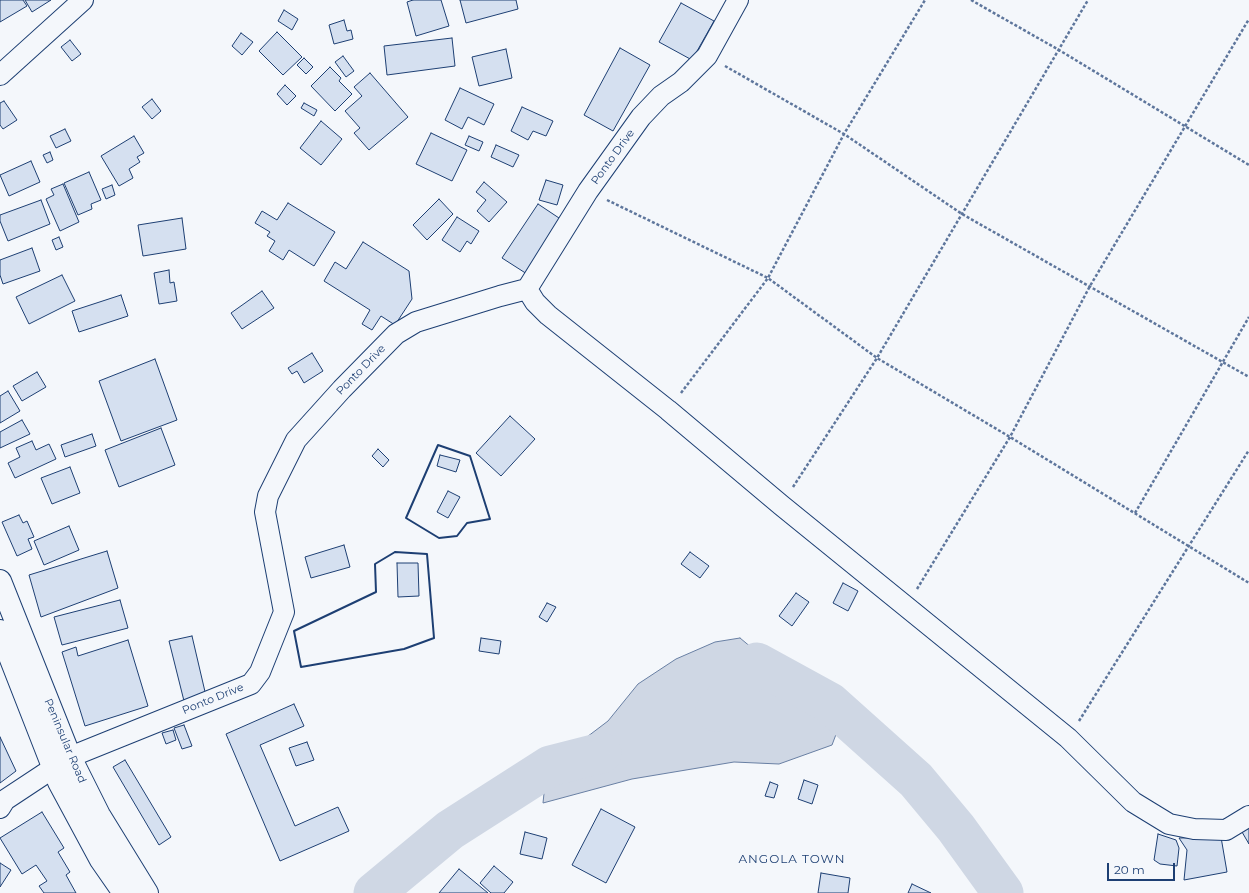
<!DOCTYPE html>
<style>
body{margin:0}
#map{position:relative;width:1249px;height:893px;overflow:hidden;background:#f4f7fb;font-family:Montserrat,sans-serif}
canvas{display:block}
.scale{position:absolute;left:1107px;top:863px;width:68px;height:18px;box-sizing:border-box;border:2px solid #1d3f73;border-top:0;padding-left:5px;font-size:12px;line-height:14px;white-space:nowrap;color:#1d3f73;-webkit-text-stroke:3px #f4f7fb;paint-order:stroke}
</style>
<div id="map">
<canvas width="1249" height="893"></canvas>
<div class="scale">20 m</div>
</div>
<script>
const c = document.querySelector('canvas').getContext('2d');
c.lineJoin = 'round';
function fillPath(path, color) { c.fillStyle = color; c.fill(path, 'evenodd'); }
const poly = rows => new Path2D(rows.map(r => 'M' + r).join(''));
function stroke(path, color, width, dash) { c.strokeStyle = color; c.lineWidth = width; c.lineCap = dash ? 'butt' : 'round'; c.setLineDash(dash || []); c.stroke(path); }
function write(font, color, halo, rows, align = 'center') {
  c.font = font + ' Montserrat,sans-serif'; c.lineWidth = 3; c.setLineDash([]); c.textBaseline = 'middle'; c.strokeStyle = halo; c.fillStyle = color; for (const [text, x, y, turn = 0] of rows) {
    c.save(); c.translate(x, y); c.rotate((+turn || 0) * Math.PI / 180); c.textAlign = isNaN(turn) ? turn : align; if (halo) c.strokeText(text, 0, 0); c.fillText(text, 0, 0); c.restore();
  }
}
const water = poly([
 [740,638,752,648,745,661,768,687,841,721,832,745,779,764,734,762,632,779,543,803,548,754,575,746,608,721,638,684,676,659,715,642,740,638]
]);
fillPath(water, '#cfd7e4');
stroke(water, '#687fa3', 1);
stroke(poly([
 [716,711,757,663,830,703,916,780,956,828,1003,893],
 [374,893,450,830,550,766,601,753]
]), '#cfd7e4', 41);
const building = poly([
 [0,0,23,0,27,6,0,22,0,0],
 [25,0,51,0,32,12,25,0],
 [413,0,441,0,449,26,416,36,407,2,413,0],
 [460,0,516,0,518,9,466,23,460,0],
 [681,3,714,21,692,60,659,42,681,3],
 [284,10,298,19,292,30,278,21,284,10],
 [344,20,347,31,351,30,353,39,334,44,329,25,344,20],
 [277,32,302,57,283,75,259,51,277,32],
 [241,33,253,42,242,55,232,46,241,33],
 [452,38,455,66,387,75,384,46,452,38],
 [70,40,81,54,72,61,61,47,70,40],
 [620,48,650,65,613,131,584,115,620,48],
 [506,49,512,78,479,86,472,57,506,49],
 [343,56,354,71,346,77,335,62,343,56],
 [304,58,313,67,306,74,297,65,304,58],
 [330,67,341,78,339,81,352,94,335,111,311,86,330,67],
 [370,73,408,117,369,150,354,133,360,128,345,111,362,96,354,87,370,73],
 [285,85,296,96,287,105,277,94,285,85],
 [460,88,494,104,484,125,468,117,462,129,445,120,460,88],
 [152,99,161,111,152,119,142,107,152,99],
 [4,101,17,120,3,129,0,125,0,103,4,101],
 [304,103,317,110,314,116,301,108,304,103],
 [522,107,553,121,546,136,533,131,528,140,511,131,522,107],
 [321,121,342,139,321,165,300,148,321,121],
 [65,129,71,141,56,148,50,136,65,129],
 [431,133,467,150,452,181,416,164,431,133],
 [134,136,144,153,137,157,140,162,129,169,133,178,119,186,101,156,134,136],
 [469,136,483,142,479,151,465,145,469,136],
 [496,145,519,155,513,167,491,157,496,145],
 [50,152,53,160,47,163,43,155,50,152],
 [31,161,40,182,9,196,0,175,31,161],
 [89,172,101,200,91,204,92,209,78,215,64,183,89,172],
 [546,180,563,185,557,205,539,200,546,180],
 [484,182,507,202,489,222,477,211,486,200,476,192,484,182],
 [63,184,79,222,60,231,46,199,54,195,51,189,63,184],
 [112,185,115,195,106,199,102,189,112,185],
 [439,199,453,214,427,240,413,225,439,199],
 [41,200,50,224,8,241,0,221,0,215,41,200],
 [288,203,335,232,314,266,289,250,283,260,269,251,275,241,267,236,270,232,255,223,262,211,277,220,288,203],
 [538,204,562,220,527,274,502,258,538,204],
 [457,217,479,231,471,244,467,241,460,252,442,240,457,217],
 [182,218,186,249,143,256,138,225,182,218],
 [59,237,63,247,56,250,52,240,59,237],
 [363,242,409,271,412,299,395,325,381,316,372,330,362,324,370,310,324,281,335,262,346,269,363,242],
 [32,248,40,271,3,284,0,275,0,260,32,248],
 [169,270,170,283,174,282,177,301,159,304,154,273,169,270],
 [62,275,75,301,29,324,16,297,62,275],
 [262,291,274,308,242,329,231,313,262,291],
 [121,295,128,316,79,332,72,311,121,295],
 [312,353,323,371,304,383,297,371,292,374,288,368,312,353],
 [155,359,177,420,121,441,99,381,155,359],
 [37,372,46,387,22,401,13,386,37,372],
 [8,391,20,411,0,423,0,396,8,391],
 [510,416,535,439,501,476,476,453,510,416],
 [22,420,30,434,0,448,0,432,22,420],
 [161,428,175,465,119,487,105,450,161,428],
 [92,434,96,446,65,457,61,445,92,434],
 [32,441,36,450,49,444,56,459,15,478,8,463,20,457,16,448,32,441],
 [378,449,389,460,383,467,372,456,378,449],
 [440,455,460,460,456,472,437,466,440,455],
 [70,467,80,493,52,504,41,478,70,467],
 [448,491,460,497,448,518,437,512,448,491],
 [19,515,23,523,27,521,34,537,28,539,32,549,17,556,2,522,19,515],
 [69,526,79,550,44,565,34,541,69,526],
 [344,545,350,567,311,578,305,557,344,545],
 [107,551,118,588,41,617,29,575,107,551],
 [690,552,709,566,700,578,681,564,690,552],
 [397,563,418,563,419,596,398,597,397,563],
 [843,583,858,591,848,611,833,603,843,583],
 [796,593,809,602,792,626,779,616,796,593],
 [120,600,128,628,62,645,54,617,120,600],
 [547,603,556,607,547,622,539,617,547,603],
 [192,636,206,696,184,701,169,641,192,636],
 [481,638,501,641,499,654,479,651,481,638],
 [128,640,148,706,85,726,62,652,76,647,78,656,128,640],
 [294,704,304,726,260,745,295,826,338,807,349,831,280,861,226,734,294,704],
 [184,725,192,746,182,749,174,728,184,725],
 [173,730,176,740,166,744,162,733,173,730],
 [0,737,16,771,0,783,0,737],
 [307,742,314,760,296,766,289,748,307,742],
 [125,760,171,837,159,845,113,767,125,760],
 [804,780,818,785,812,804,798,799,804,780],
 [770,782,778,785,774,798,765,796,770,782],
 [601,809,635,827,606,883,572,865,601,809],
 [42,812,64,848,58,852,70,872,66,875,76,893,44,893,39,886,47,881,36,865,22,874,0,838,42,812],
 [1249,828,1249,844,1242,832,1249,828],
 [525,832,547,838,542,859,520,854,525,832],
 [1158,834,1176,840,1179,848,1177,866,1160,864,1154,860,1158,834],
 [1221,837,1227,872,1184,880,1187,850,1179,838,1221,837],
 [0,863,11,870,0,887,0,863],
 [494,866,513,882,504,893,491,893,480,883,494,866],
 [459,869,488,893,439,893,459,869],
 [821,873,850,878,848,893,818,893,821,873],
 [912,884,931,893,908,893,912,884]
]);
fillPath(building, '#d5e0f0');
stroke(building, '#1d3f73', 1);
const street = poly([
 [0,75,83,0],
 [527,289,535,302,548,315,668,410,781,505,1068,738,1133,802,1169,824,1194,829,1226,830,1249,816],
 [0,808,5,800,70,757,251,684,260,672,284,612,265,512,268,496,296,440,342,389,396,334,416,322,500,296,527,289,588,191,641,117,661,96,681,82,707,56,738,0]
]);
const primary = poly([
 [0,581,70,757,99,815,147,893],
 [0,631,59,782,101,860,124,893]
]);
stroke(street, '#1d3f73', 22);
stroke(primary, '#1d3f73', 24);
stroke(poly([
 [971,0,1059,50,1249,165],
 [725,66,844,134,962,214,1249,377],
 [607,200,768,278,877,358,1010,437,1249,583],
 [681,393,768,278,844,134,925,0],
 [793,487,877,358,1088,0],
 [1135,513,1249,317],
 [917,589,1010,437,1090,286,1249,19],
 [1079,721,1249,450]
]), '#5e769c', 2.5, [3, 2]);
stroke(street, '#f4f7fb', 20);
stroke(primary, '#f4f7fb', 22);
stroke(poly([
 [438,445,470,456,490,519,467,523,457,536,439,538,406,518,438,445],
 [395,552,427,554,434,638,404,649,301,667,294,631,376,592,375,564,395,552]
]), '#1d3f73', 2);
write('11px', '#1d3f73', '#f4f7fb', [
 ["Ponto Drive",613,157,-54],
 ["Ponto Drive",361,370,-46],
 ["Ponto Drive",213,699,-22],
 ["Peninsular Road",65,741,67]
]);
c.letterSpacing = '1px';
write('12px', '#1d3f73', '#f4f7fb', [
 ["ANGOLA TOWN",792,859]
]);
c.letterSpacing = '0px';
</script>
